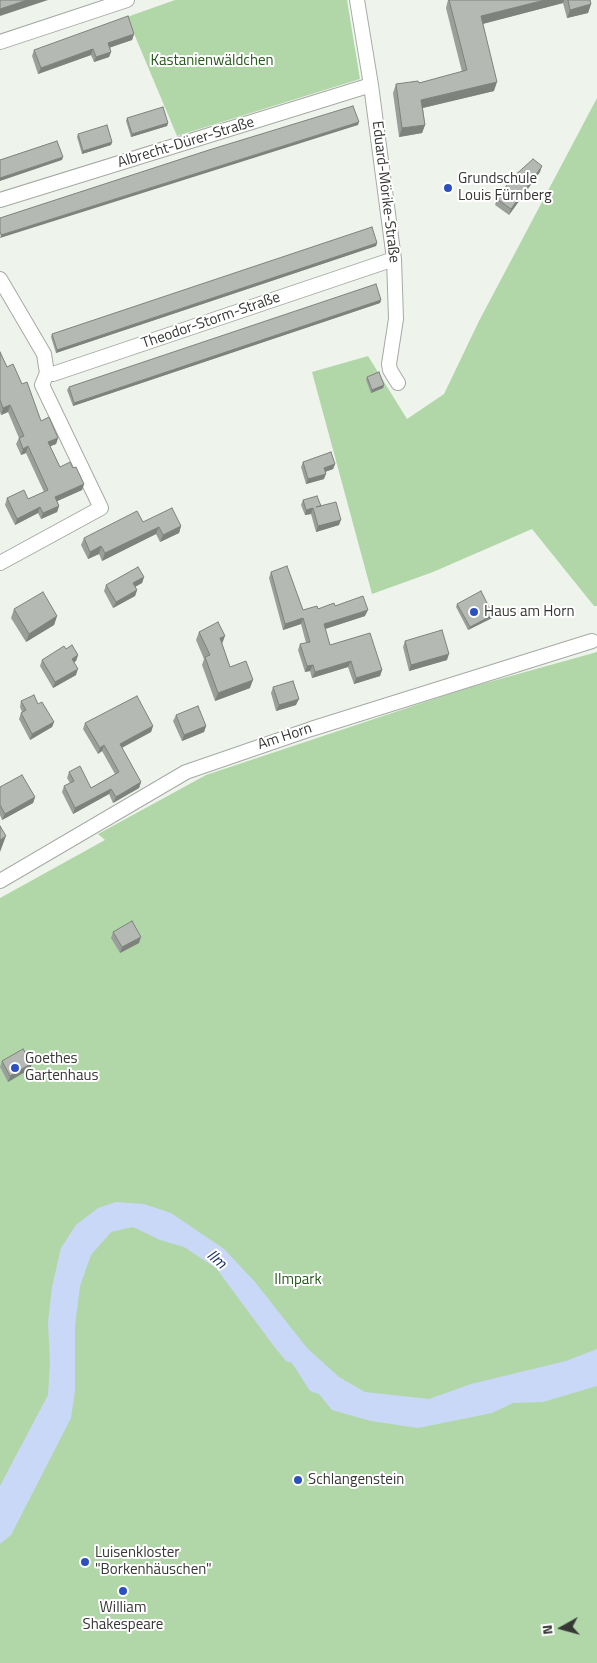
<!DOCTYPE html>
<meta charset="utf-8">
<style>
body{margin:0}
#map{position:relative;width:597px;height:1663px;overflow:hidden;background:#eef4ec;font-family:"Titillium Web",sans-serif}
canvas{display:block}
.north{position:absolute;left:537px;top:1603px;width:50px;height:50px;-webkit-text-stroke:4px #fff;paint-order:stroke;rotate:263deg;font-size:14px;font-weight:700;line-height:20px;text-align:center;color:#363835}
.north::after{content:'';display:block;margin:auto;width:18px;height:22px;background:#363835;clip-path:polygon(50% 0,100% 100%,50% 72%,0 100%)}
</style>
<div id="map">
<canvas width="597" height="1663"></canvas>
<div class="north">N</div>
</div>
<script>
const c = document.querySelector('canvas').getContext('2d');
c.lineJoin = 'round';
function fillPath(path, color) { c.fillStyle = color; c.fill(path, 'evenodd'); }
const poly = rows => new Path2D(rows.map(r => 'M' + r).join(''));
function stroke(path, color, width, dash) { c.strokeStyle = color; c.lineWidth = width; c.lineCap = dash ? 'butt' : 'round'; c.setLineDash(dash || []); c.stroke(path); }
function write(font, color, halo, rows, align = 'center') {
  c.font = font + ' "Titillium Web",sans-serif'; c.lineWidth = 4; c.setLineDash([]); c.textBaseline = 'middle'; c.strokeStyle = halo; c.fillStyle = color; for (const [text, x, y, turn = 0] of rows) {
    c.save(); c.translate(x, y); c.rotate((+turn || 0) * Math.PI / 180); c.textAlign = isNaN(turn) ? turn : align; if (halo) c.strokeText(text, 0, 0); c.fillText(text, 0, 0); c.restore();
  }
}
fillPath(poly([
 [175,0,347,0,360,79,177,136,127,17],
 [597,98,597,606,594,606,532,529,433,572,372,594,312,372,368,356,407,419,444,394,479,321],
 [597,652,597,1663,0,1663,0,898,105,840,98,834,206,775,464,689]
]), '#b1d7a9');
fillPath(poly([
 [116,1202,144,1204,171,1213,224,1249,255,1282,307,1348,339,1377,365,1392,429,1399,471,1384,566,1361,597,1349,597,1386,543,1402,513,1403,492,1413,418,1428,371,1421,332,1410,319,1394,310,1391,292,1363,286,1361,273,1345,216,1268,184,1247,160,1240,133,1227,111,1232,91,1255,80,1286,75,1326,75,1391,71,1418,11,1535,0,1544,0,1486,48,1395,50,1363,48,1322,52,1287,61,1248,76,1225,98,1208]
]), '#cad8f8');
const minor = poly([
 [357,0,371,85,394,259,396,319,389,364,390,370,398,383],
 [0,42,127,0],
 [0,200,371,85],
 [0,279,44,354,47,373,53,374,394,259],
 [0,563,101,508,42,385,47,373],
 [0,881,186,772,311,729,592,641]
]);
stroke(minor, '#a5aaa4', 16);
stroke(minor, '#fff', 14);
fillPath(poly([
 [448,0,590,0,591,4,588,13,567,18,563,3,483,24,494,91,423,108,425,125,422,133,399,137,393,93,396,84,419,83,462,72,446,8],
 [134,34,132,40,110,47,111,52,109,57,94,62,91,55,38,74,32,56,34,50],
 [127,118,168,123,167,126,131,137,126,121],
 [78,134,112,142,111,145,82,154,77,137],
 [540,172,509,215,495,205,497,199],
 [377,243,376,246,56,353,51,337,52,334],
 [381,300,380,303,73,406,67,390,69,387],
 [0,352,7,367,22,384,41,421,58,438,56,444,50,446,60,467,73,468,84,484,82,490,57,501,59,506,57,512,41,519,38,513,15,525,5,505,7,498,28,499,44,492,26,453,21,455,16,444,19,438,8,412,1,415,0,412],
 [367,377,384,385,383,388,371,393,366,380],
 [303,462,335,464,333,469,325,472,324,479,306,484,301,467],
 [303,500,320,506,339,525,316,532,311,514,305,515,301,505],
 [143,522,181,526,179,533,160,542,156,534,102,561,99,554,88,559,81,545,84,538],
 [271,572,303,610,318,609,335,606,365,616,325,629,330,645,382,670,380,676,354,684,348,667,312,678,310,671,305,672,298,650,300,644,306,643,301,624,283,630,269,578],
 [144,577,142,583,135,587,137,590,135,596,113,608,104,591,106,585],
 [457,604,493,615,492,618,468,630,456,607],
 [14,609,57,616,54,625,26,642,11,618],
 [199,632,222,644,230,667,250,688,215,701,202,665,204,659,196,640],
 [405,641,447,660,409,671,403,647],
 [66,649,78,655,76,661,74,662,76,675,53,688,40,666,42,660],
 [273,687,296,705,276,711,271,693],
 [21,701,38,704,54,722,52,727,30,740,19,719,21,713,22,712,20,707],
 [176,715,206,726,204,732,182,741,173,721],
 [85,723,153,726,151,732,122,748,141,782,139,788,113,803,109,794,73,814,62,792,64,786,70,783,67,778,69,772,91,788,115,774,102,751,98,754,83,729],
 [0,787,35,797,33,803,2,820,0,815],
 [113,932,139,943,120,953,111,938],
 [2,1061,32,1063,30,1069,8,1082,0,1067]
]), '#9b9f9a');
fillPath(poly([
 [27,0,48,0,0,16,0,9],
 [545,0,564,0,563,3,478,25,481,16],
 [591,4,588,13,567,18,570,10],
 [134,34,132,40,106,49,108,43],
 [93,49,91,55,38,74,41,68],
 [111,52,109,57,94,62,96,57],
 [497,82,494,91,418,109,421,100],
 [359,122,358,125,0,238,1,235],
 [168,123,167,126,131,137,132,134],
 [425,125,422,133,399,137,402,128],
 [112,142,111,145,82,154,83,151],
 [63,157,62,160,0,181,0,178],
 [542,166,540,172,509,215,511,209],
 [377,243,376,246,56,353,57,350],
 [381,300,380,303,73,406,74,403],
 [384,385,383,388,371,393,372,390],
 [10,405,8,412,1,415,3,408],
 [58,438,56,444,46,448,48,442],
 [28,446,26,453,21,455,23,449],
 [335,464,333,469,322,473,324,468],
 [326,474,324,479,306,484,308,479],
 [84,484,82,490,53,503,55,497],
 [59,506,57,512,41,519,43,513],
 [40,507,38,513,15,525,17,519],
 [313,508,311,514,305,515,306,510],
 [341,520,339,525,316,532,318,526],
 [181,526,179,533,160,542,163,535],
 [159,527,156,534,102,561,105,553],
 [101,546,99,554,88,559,90,552],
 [144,577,142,583,131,589,133,583],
 [137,590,135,596,113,608,116,602],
 [368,610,365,616,322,630,324,624],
 [493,615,492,618,468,630,470,627],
 [57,616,54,625,26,642,29,634],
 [303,618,301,624,283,630,285,624],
 [225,636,222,644,220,638],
 [449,654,447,660,409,671,411,665],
 [78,655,76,661,70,665,72,659],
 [351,661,348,667,312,678,315,672],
 [313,665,310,671,305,672,307,666],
 [78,669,76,675,53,688,55,682],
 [382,670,380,676,354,684,356,678],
 [253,680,250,688,215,701,218,693],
 [299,699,296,705,276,711,279,705],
 [54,722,52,727,30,740,32,734],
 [153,726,151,732,117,750,120,744],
 [206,726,204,732,182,741,184,735],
 [104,745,102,751,98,754,100,748],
 [141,782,139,788,113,803,116,797],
 [111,789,109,794,73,814,75,808],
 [35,797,33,803,2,820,5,814],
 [6,836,0,852,0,853,0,840],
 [141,937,139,943,120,953,122,947],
 [32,1063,30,1069,8,1082,10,1076]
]), '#7e827d');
const building = poly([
 [0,0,27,0,0,9,0,0],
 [449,0,545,0,481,16,497,82,421,100,425,125,402,128,396,84,418,81,419,83,467,70,449,0],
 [568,0,590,0,591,4,570,10,568,0],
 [128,16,134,34,108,43,111,52,96,57,93,49,41,68,34,50,128,16],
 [353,106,359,122,1,235,0,231,0,218,209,150,353,106],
 [163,107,168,123,132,134,127,118,163,107],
 [107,125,112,142,83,151,78,134,107,125],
 [57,141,63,157,0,178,0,160,57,141],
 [533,159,542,166,511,209,497,199,512,178,533,159],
 [372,227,377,243,57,350,52,334,372,227],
 [376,284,381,300,74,403,69,387,376,284],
 [0,352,7,367,13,364,22,384,27,382,41,421,49,417,58,438,48,442,60,467,70,462,73,468,76,467,84,484,55,497,59,506,43,513,40,507,17,519,7,498,24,490,28,499,48,490,28,446,23,449,19,438,24,436,10,405,3,408,0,400,0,352],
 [379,372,384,385,372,390,367,377,379,372],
 [331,452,335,464,324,468,326,474,308,479,303,462,331,452],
 [317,496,321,506,316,507,336,502,341,520,318,526,313,508,306,510,303,500,317,496],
 [172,508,181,526,163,535,159,527,105,553,101,546,90,552,84,538,137,511,143,522,172,508],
 [287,566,303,610,317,606,318,609,334,603,335,606,363,596,368,610,324,624,330,645,370,633,382,670,356,678,351,661,315,672,313,665,307,666,300,644,310,642,303,618,285,624,271,572,287,566],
 [138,567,144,577,133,583,137,590,116,602,106,585,138,567],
 [481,591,493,615,470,627,457,604,481,591],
 [43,592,57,616,29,634,14,609,43,592],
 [218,622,225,636,220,638,230,667,246,661,253,680,218,693,205,657,210,655,199,632,218,622],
 [442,630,449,654,411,665,405,641,442,630],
 [72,645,78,655,72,659,78,669,55,682,42,660,64,646,66,649,72,645],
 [293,681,299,699,279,705,273,687,293,681],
 [34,695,38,704,42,702,54,722,32,734,21,713,26,710,21,701,34,695],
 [137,696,153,726,120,744,141,782,116,797,111,789,75,808,64,786,74,781,69,772,80,766,91,788,119,772,104,745,100,748,85,723,137,696],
 [198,706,206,726,184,735,176,715,198,706],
 [22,775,35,797,5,814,0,805,0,787,22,775],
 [0,826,6,836,0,840,0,826],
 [132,921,141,937,122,947,113,932,132,921],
 [23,1049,32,1063,10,1076,2,1061,23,1049]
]);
fillPath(building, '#b4b9b3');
stroke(building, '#7e827d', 1);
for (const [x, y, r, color] of [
 [448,188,5,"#2c50bf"],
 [474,612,5,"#2c50bf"],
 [15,1068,5,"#2c50bf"],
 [298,1480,5,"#2c50bf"],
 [85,1562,5,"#2c50bf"],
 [123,1591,5,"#2c50bf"]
]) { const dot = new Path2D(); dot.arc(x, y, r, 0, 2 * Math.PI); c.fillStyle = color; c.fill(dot); stroke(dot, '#fff', 2); }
write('15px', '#26581a', '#fff', [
 ["Kastanienwäldchen",212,61],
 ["Ilmpark",298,1280]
]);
write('15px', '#363835', '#fff', [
 ["Albrecht-Dürer-Straße",186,143,-17],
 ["Eduard-Mörike-Straße",385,192,83],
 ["Theodor-Storm-Straße",211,321,-19],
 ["Am Horn",285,737,-18]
]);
write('15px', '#363835', '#fff', [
 ["Grundschule",458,179],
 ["Louis Fürnberg",458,196],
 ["Haus am Horn",484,612],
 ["Goethes",25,1059],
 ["Gartenhaus",25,1076],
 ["Schlangenstein",308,1480],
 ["Luisenkloster",95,1553],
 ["\"Borkenhäuschen\"",95,1570],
 ["William",123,1608,"center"],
 ["Shakespeare",123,1625,"center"]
], 'left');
write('italic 16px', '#182d69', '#fff', [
 ["Ilm",216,1260,41]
]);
</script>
